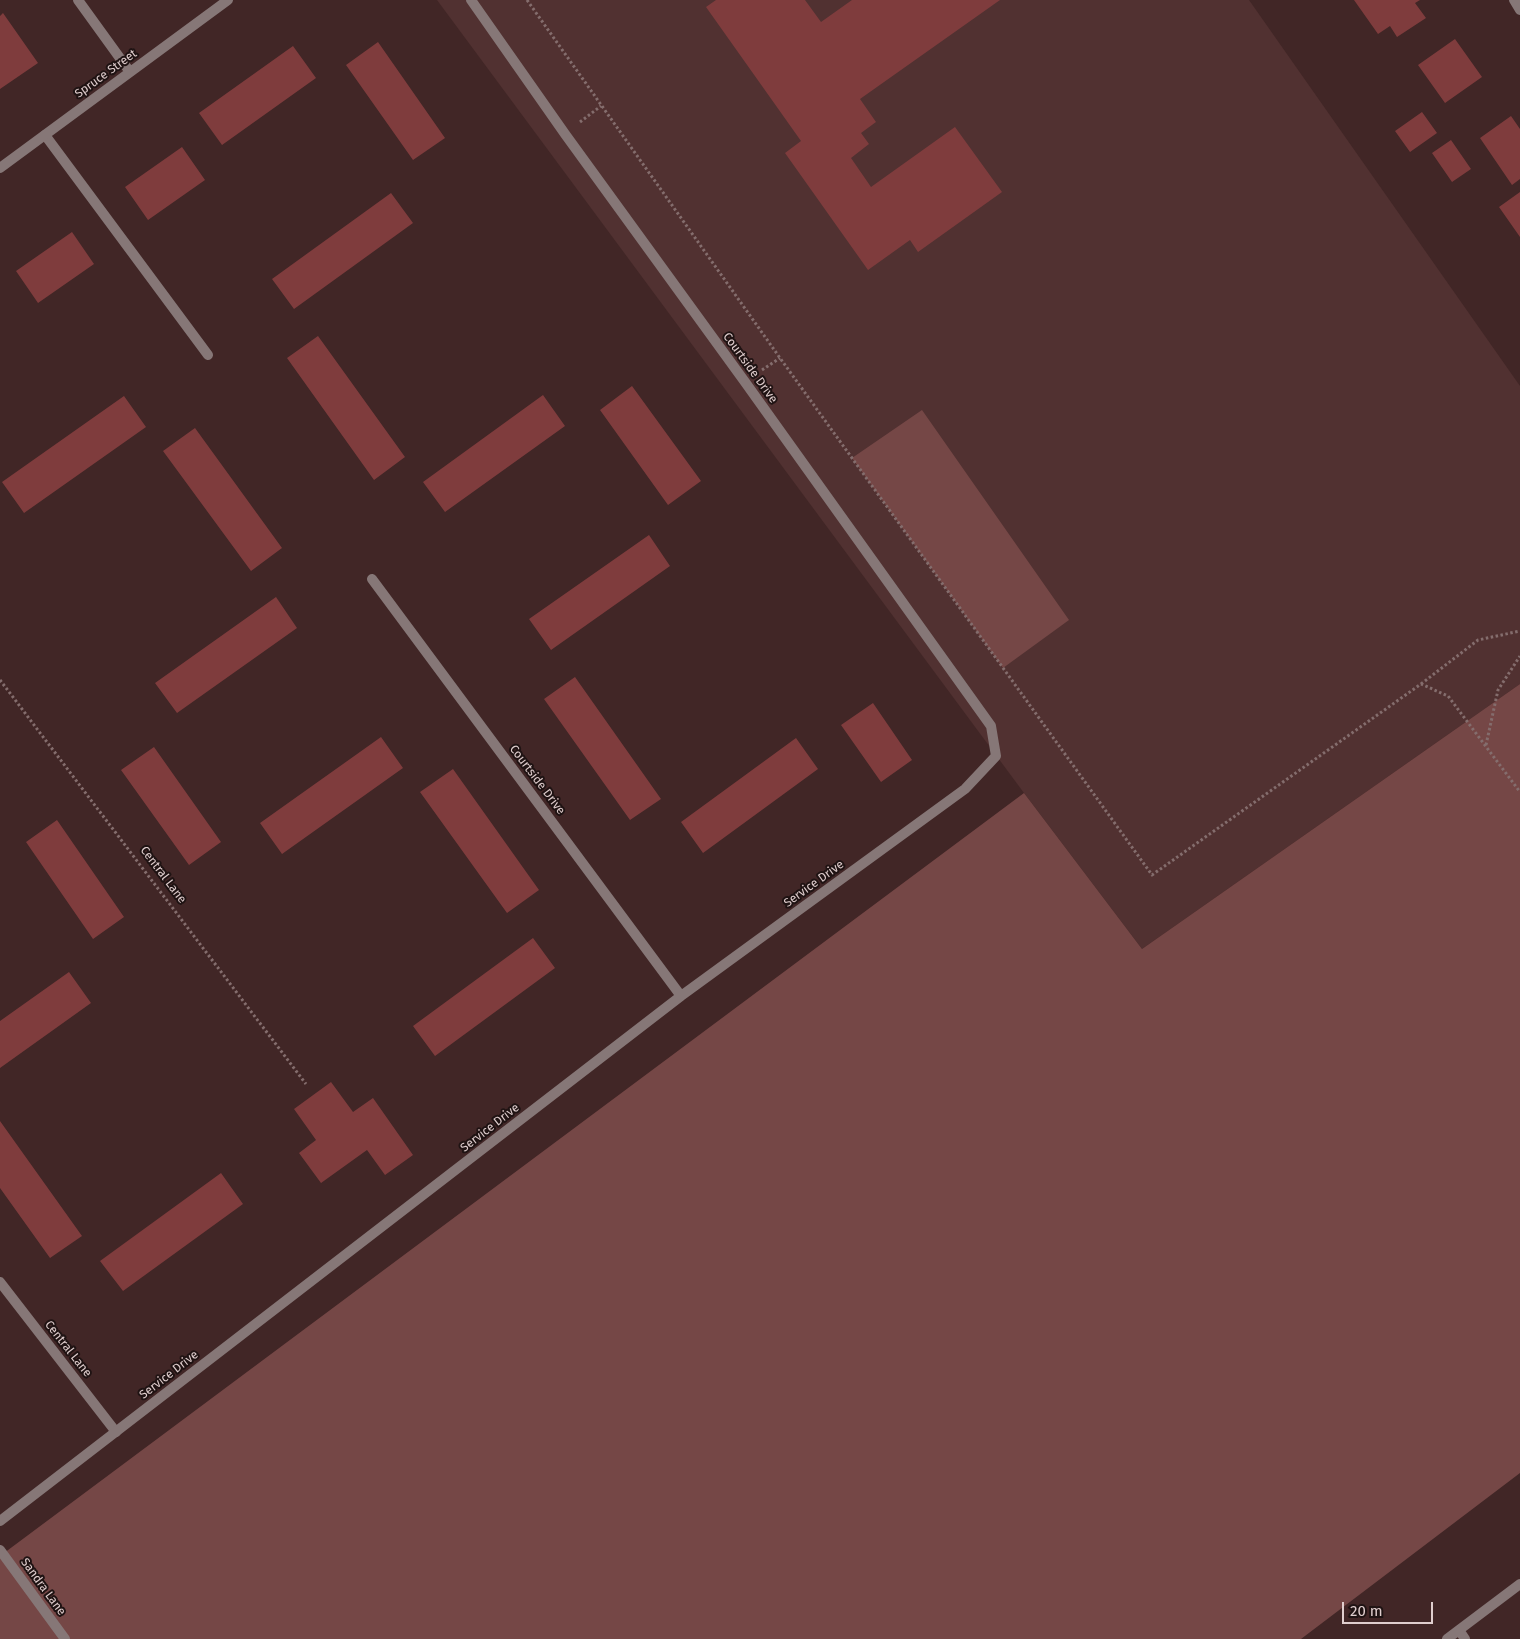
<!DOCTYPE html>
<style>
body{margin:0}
#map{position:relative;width:1520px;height:1639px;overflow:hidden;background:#412626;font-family:"Fira Sans",sans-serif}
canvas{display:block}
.scale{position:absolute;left:1342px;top:1602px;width:91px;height:22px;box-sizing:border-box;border:2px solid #e0cece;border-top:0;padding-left:6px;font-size:15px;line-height:18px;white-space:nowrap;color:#e0cece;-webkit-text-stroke:4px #1f1313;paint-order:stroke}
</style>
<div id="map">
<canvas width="1520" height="1639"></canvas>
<div class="scale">20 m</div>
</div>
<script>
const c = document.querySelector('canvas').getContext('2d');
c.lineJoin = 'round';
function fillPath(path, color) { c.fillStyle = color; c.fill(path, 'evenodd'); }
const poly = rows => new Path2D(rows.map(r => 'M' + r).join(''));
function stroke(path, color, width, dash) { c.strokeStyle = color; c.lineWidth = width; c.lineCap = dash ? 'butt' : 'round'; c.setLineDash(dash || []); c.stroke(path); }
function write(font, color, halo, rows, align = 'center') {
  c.font = font + ' "Fira Sans",sans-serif'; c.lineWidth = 4; c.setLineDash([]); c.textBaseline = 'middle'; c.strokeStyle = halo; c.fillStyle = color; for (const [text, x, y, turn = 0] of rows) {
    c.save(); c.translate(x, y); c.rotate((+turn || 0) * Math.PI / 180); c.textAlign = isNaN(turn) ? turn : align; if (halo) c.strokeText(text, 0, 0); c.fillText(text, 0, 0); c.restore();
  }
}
fillPath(poly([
 [437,0,1249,0,1520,386,1520,684,1142,949,1024,793]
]), '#513131');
fillPath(poly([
 [922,410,1069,620,1003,668,852,458],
 [1520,684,1520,1473,1301,1639,0,1639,0,1556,1024,793,1142,949]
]), '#754746');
fillPath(poly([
 [716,0,805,0,821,22,852,0,1000,0,860,99,876,122,861,133,869,144,851,158,871,187,955,127,1002,192,918,252,910,240,868,270,785,153,801,141,706,7],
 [1354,0,1420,0,1415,3,1426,18,1397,37,1390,26,1378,34],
 [3,13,38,63,0,89,0,16],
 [1455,39,1482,77,1445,103,1418,65],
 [378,42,445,138,413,160,346,65],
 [293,46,316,78,222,145,199,113],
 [1422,112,1437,133,1410,152,1395,131],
 [1511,116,1520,129,1520,179,1512,185,1480,138],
 [1451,140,1471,169,1452,182,1432,153],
 [182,147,205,180,148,220,125,187],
 [1520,192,1520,237,1499,207],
 [391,193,413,223,294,309,272,279],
 [72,232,94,264,38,303,16,271],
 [318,336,405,457,374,480,287,358],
 [632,386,701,481,668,505,600,410],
 [543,395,565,426,445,512,423,482],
 [124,396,146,427,24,513,2,482],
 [195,428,282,548,251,571,163,451],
 [649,535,670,566,551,650,529,619],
 [276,597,297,628,177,713,155,683],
 [575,677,661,799,630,820,544,699],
 [873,703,912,760,881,782,841,725],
 [381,737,403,768,282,854,260,823],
 [796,738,818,769,703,853,681,822],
 [154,747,221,842,189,865,121,770],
 [453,769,539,890,507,913,420,792],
 [57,820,124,917,93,939,26,842],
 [533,938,555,968,435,1056,413,1026],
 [69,972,91,1003,0,1068,0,1021],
 [331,1082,353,1112,373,1098,413,1155,385,1175,367,1150,321,1183,299,1153,316,1140,294,1109],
 [0,1121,82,1236,50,1258,0,1188],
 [221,1173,243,1204,123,1291,100,1261]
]), '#7f3c3d');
stroke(poly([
 [527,0,780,358,1152,875,1421,684,1448,696,1520,792],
 [580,122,601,106],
 [762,370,780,358],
 [0,680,306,1084],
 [1421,684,1478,640,1520,631],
 [1486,745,1498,690,1520,656]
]), '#846d6d', 3, [2.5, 2.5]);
stroke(poly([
 [45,135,208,355],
 [0,1282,116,1432],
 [1459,1630,1465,1639],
 [1447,1639,1520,1584]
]), '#867777', 10);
stroke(poly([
 [78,0,130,72],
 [1514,0,1520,10],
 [0,168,228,0],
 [372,579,681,996],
 [0,1521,681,996,965,789,996,756,991,726,745,382,565,134,471,0],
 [0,1550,65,1639]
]), '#867777', 10);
write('12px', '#e0cece', '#1f1313', [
 ["Spruce Street",106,74,-36],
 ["Courtside Drive",750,368,54],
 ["Courtside Drive",537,780,53],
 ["Central Lane",163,875,53],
 ["Service Drive",814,884,-36],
 ["Service Drive",490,1128,-38],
 ["Central Lane",68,1349,52],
 ["Service Drive",169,1375,-38],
 ["Sandra Lane",43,1587,54]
]);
</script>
